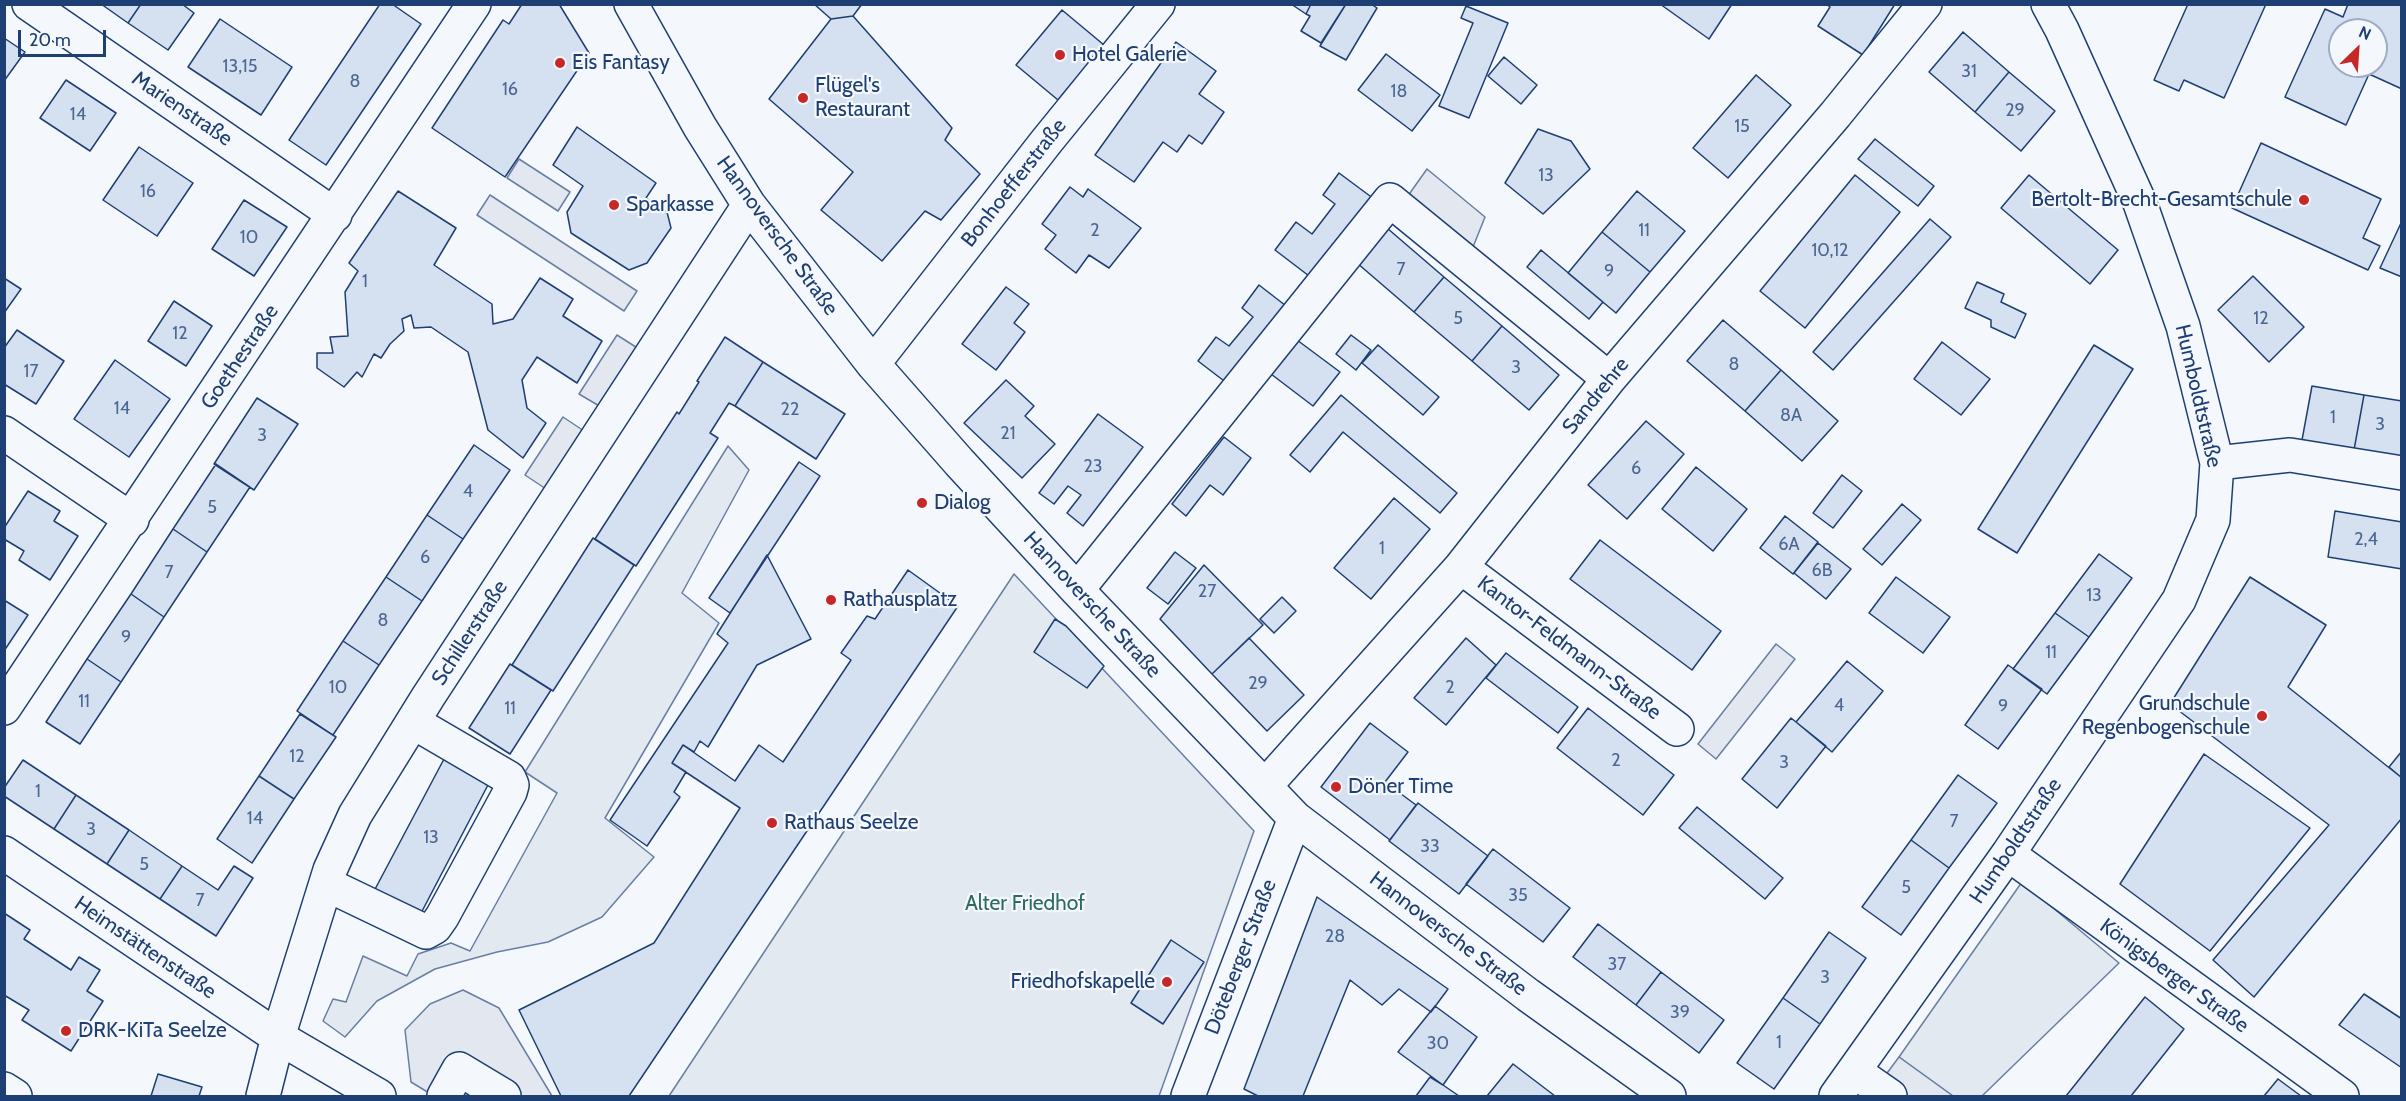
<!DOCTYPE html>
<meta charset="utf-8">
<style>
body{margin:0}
#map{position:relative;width:2406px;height:1101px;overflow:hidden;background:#f4f7fb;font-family:Cabin,sans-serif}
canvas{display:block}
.frame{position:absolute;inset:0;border:6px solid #1d3f73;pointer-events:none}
.north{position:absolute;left:2328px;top:18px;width:60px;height:60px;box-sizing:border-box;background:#f4f7fb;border:2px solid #9eadc5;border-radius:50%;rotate:25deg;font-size:16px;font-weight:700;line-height:24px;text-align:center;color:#1d3f73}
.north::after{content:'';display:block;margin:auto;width:21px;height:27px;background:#c62828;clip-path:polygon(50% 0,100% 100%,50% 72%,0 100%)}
.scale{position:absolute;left:18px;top:30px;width:88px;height:27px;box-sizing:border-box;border:3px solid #1d3f73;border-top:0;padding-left:8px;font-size:18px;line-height:21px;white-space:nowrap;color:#1d3f73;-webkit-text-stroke:4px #f4f7fb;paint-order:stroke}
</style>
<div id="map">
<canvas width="2406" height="1101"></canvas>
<div class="frame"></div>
<div class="north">N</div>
<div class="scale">20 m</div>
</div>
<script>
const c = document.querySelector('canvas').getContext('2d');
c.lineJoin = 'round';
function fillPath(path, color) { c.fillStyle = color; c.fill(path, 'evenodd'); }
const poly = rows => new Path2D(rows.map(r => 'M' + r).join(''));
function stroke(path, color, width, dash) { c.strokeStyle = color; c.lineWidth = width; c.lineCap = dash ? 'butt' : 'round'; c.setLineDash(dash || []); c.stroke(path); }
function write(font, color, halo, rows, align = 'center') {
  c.font = font + ' Cabin,sans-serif'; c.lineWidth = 4.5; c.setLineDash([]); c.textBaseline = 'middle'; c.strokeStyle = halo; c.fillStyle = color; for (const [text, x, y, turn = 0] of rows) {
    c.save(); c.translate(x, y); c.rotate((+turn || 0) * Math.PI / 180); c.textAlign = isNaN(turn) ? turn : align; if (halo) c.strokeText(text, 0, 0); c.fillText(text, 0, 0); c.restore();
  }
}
const green = poly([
 [728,446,749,470,682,593,719,623,605,818,654,857,602,917,548,942,497,952,435,969,377,1001,345,1037,323,1021,333,999,346,1002,363,956,407,976,418,954,451,943,470,951,557,793,525,772,728,446],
 [1014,574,1254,831,1159,1096,669,1096,1014,574],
 [2022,882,2119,963,1982,1096,1953,1096,1899,1057,2022,882]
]);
fillPath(green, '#e3e9f0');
stroke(green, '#687fa3', 1.5);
const parking = poly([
 [519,159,570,192,558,211,507,178,519,159],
 [1427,169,1485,217,1471,252,1405,200,1427,169],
 [490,195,637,291,624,311,477,215,490,195],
 [617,335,639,349,601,407,579,394,617,335],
 [563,417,584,431,546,489,525,475,563,417],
 [1776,644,1795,659,1716,759,1698,744,1776,644],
 [463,990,499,1008,552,1096,434,1096,411,1082,405,1030,430,1004,463,990],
 [1899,1057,1953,1096,1870,1096,1899,1057]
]);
fillPath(parking, '#e3e8f0');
stroke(parking, '#687fa3', 1.5);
const building = poly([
 [101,4,141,4,128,23,101,4],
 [141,4,182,4,194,13,168,50,128,23,141,4],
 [380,4,392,4,421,24,326,165,289,140,380,4],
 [522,4,559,4,589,53,505,177,432,128,503,20,509,24,522,4],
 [814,4,862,4,853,16,831,19,814,4],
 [1291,4,1311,4,1306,14,1291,4],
 [1311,4,1346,4,1321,43,1301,31,1310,16,1306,14,1311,4],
 [1346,4,1371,4,1377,8,1346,60,1320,46,1346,4],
 [1660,4,1732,4,1709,39,1660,4],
 [1826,4,1895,4,1863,55,1818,26,1830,7,1826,4],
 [2188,4,2266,4,2224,98,2184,80,2179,91,2154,80,2188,4],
 [2348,4,2402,4,2402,89,2369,74,2346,125,2285,97,2325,9,2343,17,2348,4],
 [2340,30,2376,30,2376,66,2340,66,2340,30],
 [1466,6,1508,23,1469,118,1439,106,1473,23,1461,18,1466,6],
 [1062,10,1104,45,1058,100,1016,65,1062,10],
 [853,16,952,128,945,140,980,174,941,220,925,211,882,261,821,210,853,172,769,99,831,19,853,16],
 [220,19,292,67,261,115,188,67,220,19],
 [1963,32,2009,72,1975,112,1929,72,1963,32],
 [4,38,25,52,4,81,4,38],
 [1176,42,1216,71,1199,94,1224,112,1202,144,1189,135,1177,152,1163,142,1134,182,1095,155,1176,42],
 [1386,54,1440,95,1412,131,1358,90,1386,54],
 [1504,57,1537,85,1521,104,1488,76,1504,57],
 [2009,72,2055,111,2021,151,1975,112,2009,72],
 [1756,75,1791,105,1728,178,1693,148,1756,75],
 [66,80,116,113,90,151,40,118,66,80],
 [577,127,656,183,646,198,667,212,671,228,647,263,629,270,571,233,567,212,583,186,553,165,577,127],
 [1538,129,1571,141,1590,169,1543,214,1505,183,1538,129],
 [1875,139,1934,186,1918,206,1858,159,1875,139],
 [2261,143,2381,199,2363,238,2380,246,2368,270,2232,208,2261,143],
 [139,147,193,183,157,236,103,200,139,147],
 [1339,173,1374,199,1313,279,1275,250,1296,222,1312,234,1335,204,1323,195,1339,173],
 [1855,175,1900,212,1805,328,1760,291,1855,175],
 [2029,175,2118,250,2090,284,2001,208,2029,175],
 [1070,187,1083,197,1088,189,1141,228,1109,268,1089,255,1076,273,1045,249,1056,235,1042,224,1070,187],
 [398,191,456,228,434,265,492,304,493,324,513,319,540,278,573,299,563,316,602,341,577,383,537,357,522,380,527,408,546,423,523,458,488,430,468,352,431,327,414,328,411,315,402,319,404,331,390,344,381,358,374,354,362,377,357,372,344,387,317,368,317,353,333,353,330,337,348,336,345,292,358,271,349,263,398,191],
 [1637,191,1685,231,1650,272,1602,232,1637,191],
 [244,200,287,227,254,276,212,249,244,200],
 [1930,219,1951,237,1833,370,1813,352,1930,219],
 [2402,221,2402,277,2380,268,2402,221],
 [1387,228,1444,277,1414,312,1357,263,1387,228],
 [1602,232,1650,272,1616,313,1568,273,1602,232],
 [1541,250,1603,302,1589,319,1527,267,1541,250],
 [2253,276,2304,327,2269,362,2218,310,2253,276],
 [1444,277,1502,326,1472,361,1414,312,1444,277],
 [4,278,21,289,4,313,4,278],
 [1977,282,2004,294,2001,302,2026,314,2015,338,1991,327,1991,320,1965,308,1977,282],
 [1259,285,1290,309,1232,387,1198,361,1216,337,1229,346,1253,317,1242,308,1259,285],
 [1006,287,1029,304,1014,323,1025,332,996,370,962,344,1006,287],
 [174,301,212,326,186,366,148,341,174,301],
 [1723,320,1781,370,1745,411,1687,361,1723,320],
 [1502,326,1559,375,1529,410,1472,361,1502,326],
 [17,330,64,361,36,404,4,384,4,348,17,330],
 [1351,335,1371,350,1356,370,1336,354,1351,335],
 [725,337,763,362,735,406,729,403,710,433,718,438,636,566,595,539,677,412,679,414,699,382,697,381,725,337],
 [1297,340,1340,372,1313,406,1271,374,1297,340],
 [1942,342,1990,379,1961,415,1914,379,1942,342],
 [1378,345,1439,397,1423,415,1362,363,1378,345],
 [2094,345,2133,369,2017,553,1978,529,2094,345],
 [115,360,170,399,129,457,74,419,115,360],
 [763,362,845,414,816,459,735,406,763,362],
 [1781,370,1838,421,1802,461,1745,411,1781,370],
 [1006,380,1034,406,1025,416,1055,444,1022,478,964,423,1006,380],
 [2312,386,2364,395,2354,450,2302,440,2312,386],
 [1341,395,1457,493,1440,513,1343,432,1310,472,1290,455,1341,395],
 [2364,395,2402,401,2402,458,2354,450,2364,395],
 [257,398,298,424,254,490,214,464,257,398],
 [1098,414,1143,447,1083,526,1067,513,1081,495,1068,486,1054,504,1039,493,1098,414],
 [1646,421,1684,454,1627,519,1588,485,1646,421],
 [1224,437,1251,458,1223,495,1210,485,1186,516,1172,504,1224,437],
 [474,445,510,470,463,539,427,515,474,445],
 [799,462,820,476,730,613,709,598,799,462],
 [216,464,250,487,207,552,173,529,216,464],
 [1696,467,1747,509,1713,551,1662,509,1696,467],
 [1842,475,1862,491,1833,528,1813,513,1842,475],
 [28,491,60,511,54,521,78,536,50,580,19,560,24,551,4,539,4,528,28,491],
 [1394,498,1430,529,1371,599,1334,568,1394,498],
 [1902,504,1921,520,1882,565,1863,549,1902,504],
 [2335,511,2402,522,2402,569,2328,557,2335,511],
 [427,515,463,539,422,601,386,577,427,515],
 [1785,516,1818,542,1793,574,1760,548,1785,516],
 [173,529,207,552,164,617,131,594,173,529],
 [593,538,634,565,553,691,512,665,593,538],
 [1600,540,1721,631,1692,670,1570,579,1600,540],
 [1818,543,1851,569,1826,599,1794,573,1818,543],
 [1175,552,1196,568,1168,604,1147,588,1175,552],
 [2099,554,2132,578,2089,637,2055,613,2099,554],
 [767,555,811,639,757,665,708,747,700,741,694,752,683,745,672,763,686,772,674,792,680,797,647,846,610,820,728,643,717,634,767,555],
 [1204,565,1263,625,1212,674,1160,619,1204,565],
 [908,570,958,606,629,1096,561,1096,519,1010,654,943,740,808,672,763,683,745,735,781,759,745,783,762,851,660,841,653,867,616,875,619,908,570],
 [386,577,422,601,379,665,343,641,386,577],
 [1896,577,1950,617,1923,653,1869,613,1896,577],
 [2250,577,2326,625,2288,687,2402,778,2402,818,2254,997,2213,960,2329,825,2170,704,2250,577],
 [131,594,164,617,121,682,87,659,131,594],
 [1282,597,1296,611,1274,633,1260,619,1282,597],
 [4,600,28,615,4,651,4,600],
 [2055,613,2089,637,2047,694,2013,669,2055,613],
 [1055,619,1066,626,1104,666,1087,688,1034,652,1055,619],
 [1249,638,1304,695,1267,731,1212,674,1249,638],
 [1466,638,1496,665,1446,725,1414,698,1466,638],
 [343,641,379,665,333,735,297,711,343,641],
 [1506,653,1578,707,1558,733,1486,678,1506,653],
 [87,659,121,682,80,744,46,722,87,659],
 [1847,661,1883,691,1832,752,1796,722,1847,661],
 [510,664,551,690,510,754,469,728,510,664],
 [2008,665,2042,689,1998,749,1965,725,2008,665],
 [1588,708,1674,775,1643,815,1557,748,1588,708],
 [300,714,336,737,294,799,259,776,300,714],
 [1791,718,1826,746,1777,808,1742,779,1791,718],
 [1370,723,1408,752,1385,782,1416,805,1390,840,1321,787,1370,723],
 [2402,751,2402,778,2389,767,2402,751],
 [2204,754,2310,828,2210,951,2120,884,2204,754],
 [444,759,489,783,419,917,373,893,444,759],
 [23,760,76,795,54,829,4,796,4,788,23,760],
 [1958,775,1997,803,1949,868,1911,840,1958,775],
 [259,776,294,799,252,863,217,839,259,776],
 [76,795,129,830,107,864,54,829,76,795],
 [1418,803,1488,856,1459,894,1389,841,1418,803],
 [1697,807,1783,878,1765,899,1679,828,1697,807],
 [129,830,182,866,160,899,107,864,129,830],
 [1911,840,1949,868,1901,935,1862,907,1911,840],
 [1493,849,1570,908,1543,942,1466,884,1493,849],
 [182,866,218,890,234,866,253,878,216,936,160,899,182,866],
 [1317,897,1448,989,1431,1012,1399,989,1382,1005,1350,980,1303,1096,1258,1096,1244,1089,1317,897],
 [4,913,30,930,24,939,71,970,79,957,100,970,87,991,103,1001,71,1051,22,1020,29,1010,4,995,4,913],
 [1598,924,1661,972,1636,1005,1573,957,1598,924],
 [1829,932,1866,958,1820,1024,1783,998,1829,932],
 [1171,940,1204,962,1163,1024,1131,1003,1171,940],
 [1661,972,1724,1020,1699,1053,1636,1005,1661,972],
 [2364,994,2402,1019,2402,1068,2339,1025,2364,994],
 [2145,997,2184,1029,2131,1096,2066,1096,2145,997],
 [1783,998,1820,1024,1774,1089,1737,1063,1783,998],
 [1435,1006,1477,1037,1443,1085,1398,1052,1435,1006],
 [1513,1064,1555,1096,1487,1096,1513,1064],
 [158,1074,202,1087,199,1096,151,1096,158,1074],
 [1430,1077,1443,1085,1459,1096,1416,1096,1430,1077],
 [2278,1079,2301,1096,2264,1096,2278,1079]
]);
fillPath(building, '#d5e0f0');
stroke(building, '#1d3f73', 1.5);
const minor = poly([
 [29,4,335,215],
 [631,4,700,127,749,205,873,364,959,462,1077,590,1295,818,1528,995,1669,1096],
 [873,364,1046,142,1158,4],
 [4,433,132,520],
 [2217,463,2290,455,2402,473],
 [1461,567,1677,729],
 [1077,590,1390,200,1609,379],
 [4,708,474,4],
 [1265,786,1461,567,1609,379,1835,115,1925,4],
 [4,853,278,1037,379,1096],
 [2008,854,2342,1096],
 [326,884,426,932,435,927,442,917,510,792,512,785,509,778,413,722],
 [1854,1071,1890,1096],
 [4,1089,15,1096],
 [263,1096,278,1037,330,870,355,815,428,697,749,205],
 [444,1096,459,1069,504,1096],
 [1188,1096,1295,818],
 [1836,1096,2008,854,2179,600,2213,520,2217,463,2183,326,2140,203,2062,30,2048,4]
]);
stroke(minor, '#1d3f73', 36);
stroke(minor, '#f4f7fb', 33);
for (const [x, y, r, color] of [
 [1060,55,6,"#c62828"],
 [560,63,6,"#c62828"],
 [803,98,6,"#c62828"],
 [2304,200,6,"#c62828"],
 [614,205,6,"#c62828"],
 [922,503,6,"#c62828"],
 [831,600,6,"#c62828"],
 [2262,716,6,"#c62828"],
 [1336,787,6,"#c62828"],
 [772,823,6,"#c62828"],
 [1167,982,6,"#c62828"],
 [66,1031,6,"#c62828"]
]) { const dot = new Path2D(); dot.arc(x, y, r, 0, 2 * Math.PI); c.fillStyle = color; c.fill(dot); stroke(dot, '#f4f7fb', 2); }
write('18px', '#4b6792', null, [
 ["13,15",240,67],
 ["31",1969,72],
 ["8",355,82],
 ["16",510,90],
 ["18",1399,92],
 ["29",2015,111],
 ["14",78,115],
 ["15",1742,127],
 ["13",1546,176],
 ["16",148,192],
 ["2",1095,231],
 ["11",1644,231],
 ["10",249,238],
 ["10,12",1830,251],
 ["7",1401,270],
 ["9",1609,272],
 ["1",365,282],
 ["5",1458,319],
 ["12",2261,319],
 ["12",180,334],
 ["8",1734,365],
 ["3",1516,368],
 ["17",31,372],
 ["14",122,409],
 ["22",790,410],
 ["8A",1791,416],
 ["1",2333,418],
 ["3",2380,425],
 ["21",1008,434],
 ["3",262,436],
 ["23",1093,467],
 ["6",1636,469],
 ["4",468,492],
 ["5",212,508],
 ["2,4",2366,540],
 ["6A",1789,545],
 ["1",1382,549],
 ["6",425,558],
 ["6B",1822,571],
 ["7",169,573],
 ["27",1207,592],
 ["13",2094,596],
 ["8",383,621],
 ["9",126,638],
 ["11",2051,653],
 ["29",1258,684],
 ["10",338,688],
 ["2",1450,688],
 ["11",84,702],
 ["4",1839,706],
 ["9",2003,707],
 ["11",510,709],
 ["12",297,757],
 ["2",1616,761],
 ["3",1784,763],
 ["1",38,792],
 ["14",255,819],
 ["7",1954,822],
 ["3",91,830],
 ["13",431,838],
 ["33",1430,847],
 ["5",144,865],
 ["5",1906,888],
 ["35",1518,896],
 ["7",200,901],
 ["28",1335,937],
 ["37",1617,965],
 ["3",1825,978],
 ["39",1680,1013],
 ["1",1779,1043],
 ["30",1438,1044]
]);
write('21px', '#1d3f73', '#f4f7fb', [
 ["Hotel Galerie",1072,55],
 ["Eis Fantasy",572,63],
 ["Flügel's",815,86],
 ["Restaurant",815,110],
 ["Bertolt-Brecht-Gesamtschule",2292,200,"right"],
 ["Sparkasse",626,205],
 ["Dialog",934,503],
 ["Rathausplatz",843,600],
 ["Grundschule",2250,704,"right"],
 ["Regenbogenschule",2250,728,"right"],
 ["Döner Time",1348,787],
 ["Rathaus Seelze",784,823],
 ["Friedhofskapelle",1155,982,"right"],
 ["DRK-KiTa Seelze",78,1031]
], 'left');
write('21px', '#1d3f73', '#f4f7fb', [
 ["Marienstraße",182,109,34],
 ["Bonhoefferstraße",1014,183,-52],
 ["Hannoversche Straße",777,236,54],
 ["Goethestraße",240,357,-56],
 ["Sandrehre",1596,396,-51],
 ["Humboldtstraße",2198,396,77],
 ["Hannoversche Straße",1092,605,47],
 ["Schillerstraße",470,633,-57],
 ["Kantor-Feldmann-Straße",1569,648,37],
 ["Humboldtstraße",2016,841,-56],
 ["Hannoversche Straße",1448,934,37],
 ["Heimstättenstraße",145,948,34],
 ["Döteberger Straße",1241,957,-69],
 ["Königsberger Straße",2174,976,36]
]);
write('21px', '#2c6c60', '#f4f7fb', [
 ["Alter Friedhof",1025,904]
]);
</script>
